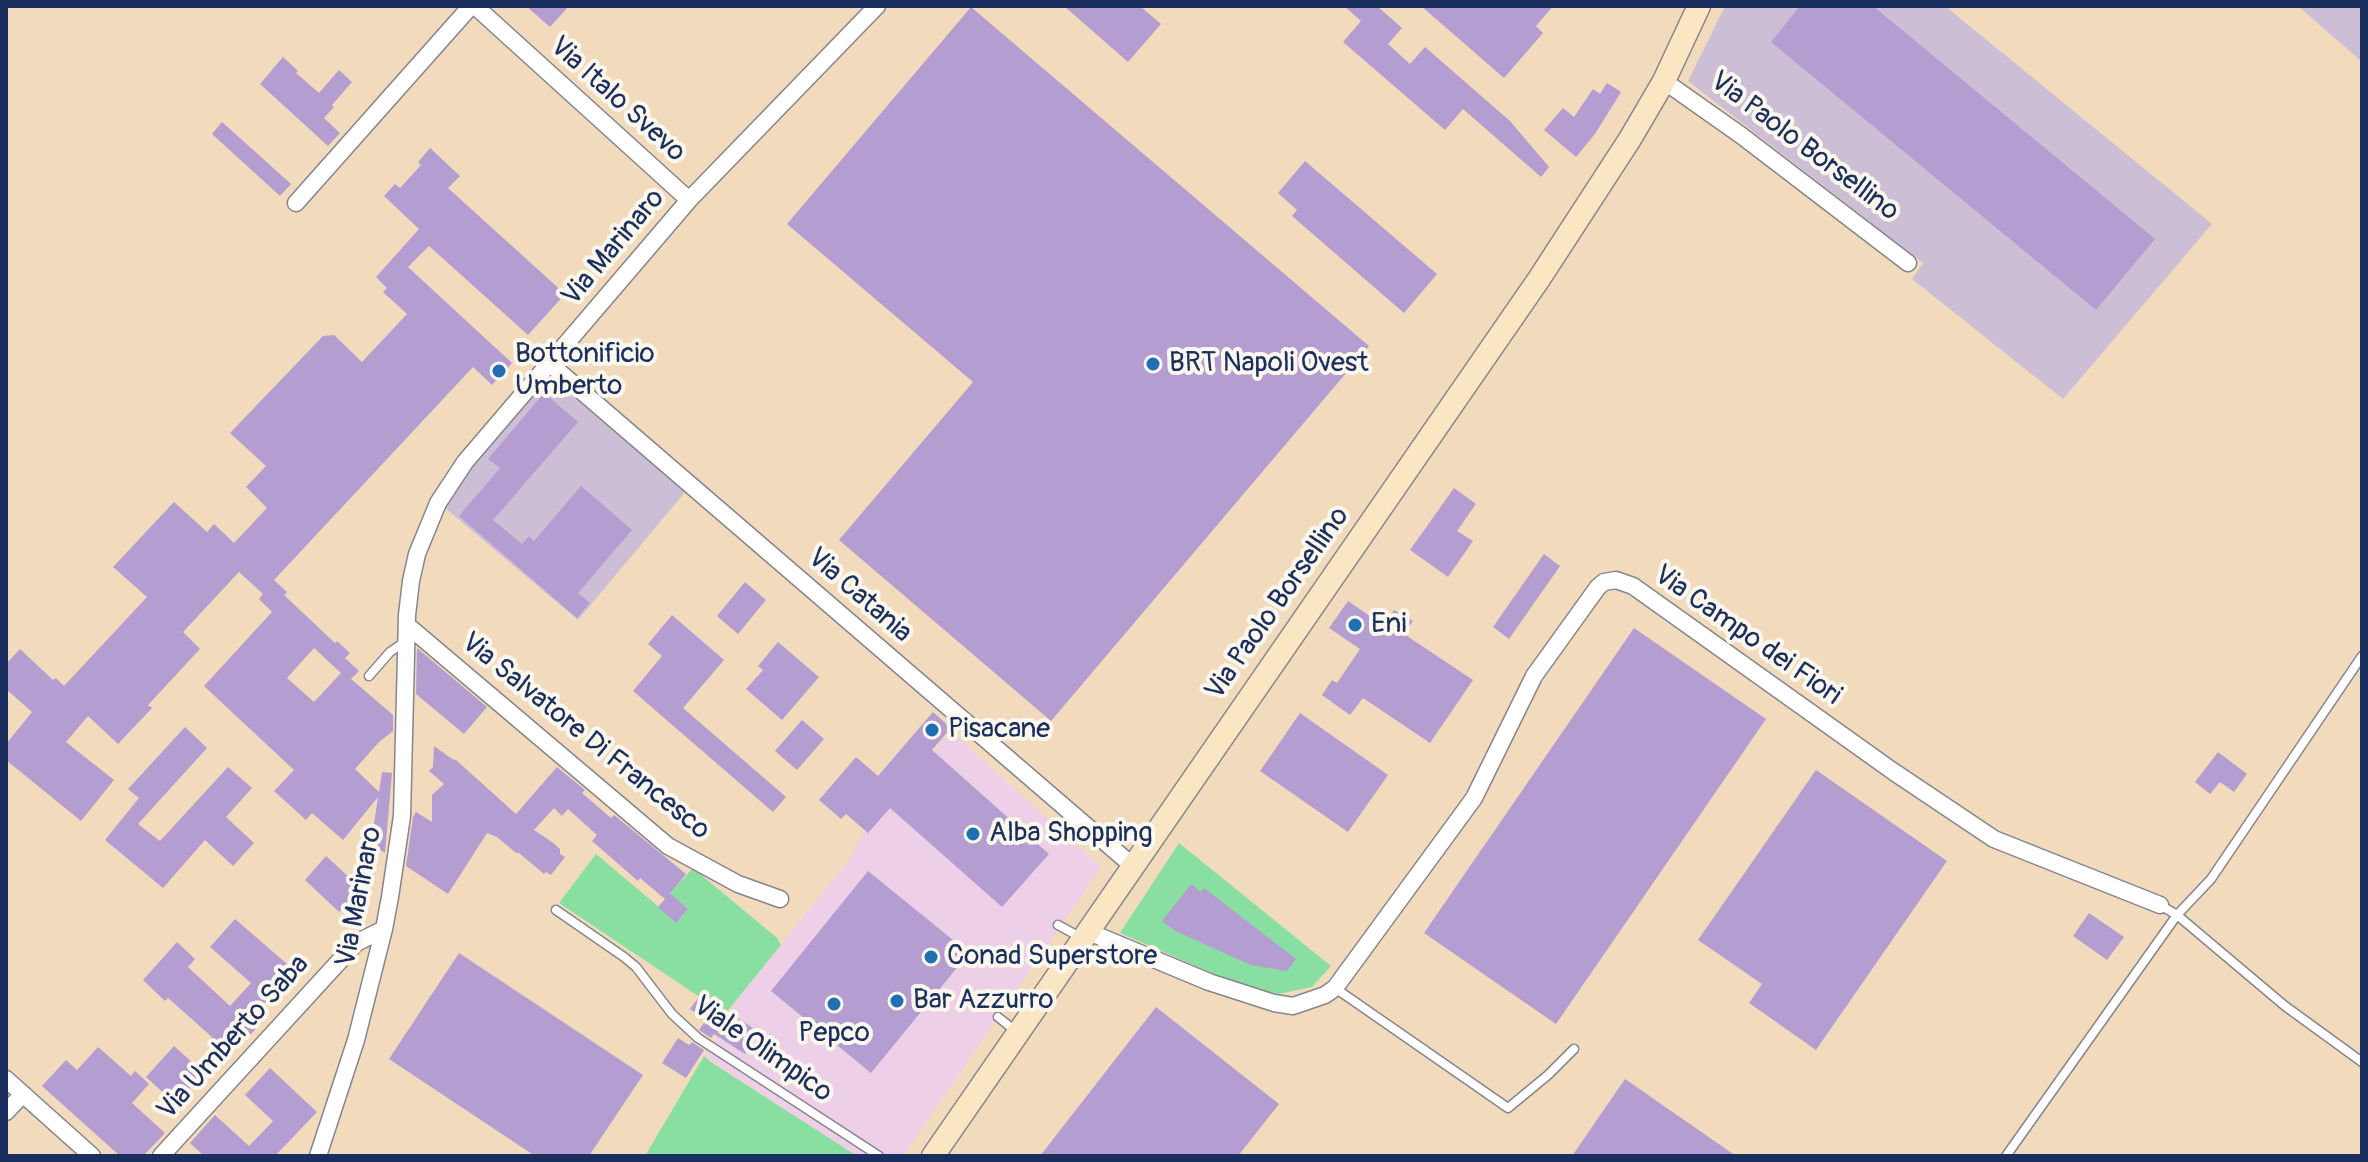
<!DOCTYPE html>
<style>
body{margin:0}
#map{position:relative;width:2368px;height:1162px;overflow:hidden;background:#f2dbbc;font-family:Pangolin,sans-serif}
canvas{display:block}
.frame{position:absolute;inset:0;border:8px solid #1b2f5e;pointer-events:none}
</style>
<div id="map">
<canvas width="2368" height="1162"></canvas>
<div class="frame"></div>
</div>
<script>
const c = document.querySelector('canvas').getContext('2d');
c.lineJoin = 'round';
function fillPath(path, color) { c.fillStyle = color; c.fill(path, 'evenodd'); }
const poly = rows => new Path2D(rows.map(r => 'M' + r).join(''));
function stroke(path, color, width, dash) { c.strokeStyle = color; c.lineWidth = width; c.lineCap = dash ? 'butt' : 'round'; c.setLineDash(dash || []); c.stroke(path); }
function write(font, color, halo, rows, align = 'center') {
  c.font = font + ' Pangolin,sans-serif'; c.lineWidth = 8; c.setLineDash([]); c.textBaseline = 'middle'; c.strokeStyle = halo; c.fillStyle = color; for (const [text, x, y, turn = 0] of rows) {
    c.save(); c.translate(x, y); c.rotate((+turn || 0) * Math.PI / 180); c.textAlign = isNaN(turn) ? turn : align; if (halo) c.strokeText(text, 0, 0); c.fillText(text, 0, 0); c.restore();
  }
}
fillPath(poly([
 [951,731,1101,867,903,1156,857,1156,704,1056,731,1014,731,1008,851,857,860,838]
]), '#edd0e8');
fillPath(poly([
 [1725,6,1945,6,2212,224,2063,399,1912,279,1923,263,1688,81],
 [2298,6,2362,6,2361,61],
 [540,383,557,383,685,492,578,620,444,507,464,478]
]), '#ccbed4');
fillPath(poly([
 [1179,843,1331,966,1312,987,1279,994,1242,986,1120,933],
 [596,854,677,922,688,909,670,893,693,868,777,938,781,945,725,1014,559,903],
 [704,1056,711,1062,857,1156,645,1156]
]), '#89dfa2');
fillPath(poly([
 [526,6,569,6,550,27],
 [1064,6,1140,6,1161,24,1128,62],
 [1344,6,1377,6,1402,28,1388,44,1410,64,1425,47,1510,121,1549,167,1541,177,1463,109,1445,130,1343,42,1361,21],
 [1421,6,1553,6,1536,26,1543,33,1504,78],
 [1800,6,1873,6,2155,239,2096,310,1771,42],
 [971,7,1369,346,1051,721,839,540,973,382,787,224],
 [283,57,298,71,296,73,319,93,339,70,352,82,332,105,334,107,324,118,340,133,328,146,260,84],
 [1607,83,1621,92,1595,134,1576,157,1544,130,1563,108,1574,117,1593,89,1600,94],
 [222,122,291,184,280,196,212,134],
 [430,148,460,176,448,188,565,294,528,335,429,246,408,267,512,363,492,385,473,367,274,580,287,592,284,595,335,643,337,641,350,653,345,658,359,671,351,679,393,715,393,731,379,742,355,769,379,792,382,772,392,773,385,853,371,844,378,797,343,840,312,813,306,820,274,791,294,770,204,686,272,612,259,599,263,594,239,572,183,632,200,649,148,705,152,708,118,744,88,716,66,742,114,780,81,821,6,760,6,744,32,712,6,689,6,664,20,649,53,680,56,678,64,686,147,597,113,567,174,502,207,532,214,524,234,543,267,508,246,487,266,466,230,433,323,336,334,335,362,362,407,314,383,292,387,288,376,277,419,229,384,196,395,184,400,188,421,165,418,162],
 [314,648,341,673,314,702,287,678],
 [1305,161,1437,274,1404,313,1292,216,1297,210,1278,193],
 [544,393,578,422,493,520,522,544,529,536,534,541,581,486,632,530,578,593,590,603,577,618,459,516,500,468,488,459],
 [1454,488,1476,504,1457,531,1473,541,1448,577,1410,550],
 [1544,554,1560,566,1509,639,1493,627],
 [745,582,766,600,738,634,717,616],
 [1348,601,1383,625,1394,610,1413,621,1404,634,1473,680,1430,743,1363,698,1350,715,1322,695,1332,680,1337,683,1360,649,1329,628],
 [672,615,724,660,683,708,786,797,773,812,633,691,662,656,648,644],
 [1634,628,1766,719,1556,1024,1424,933],
 [778,642,819,677,782,720,746,689,763,670,758,666],
 [417,648,487,707,464,734,416,694],
 [933,712,951,728,932,750,1049,854,1002,907,890,808,868,833,846,814,841,819,819,800,856,757,878,776],
 [1300,713,1388,775,1348,832,1260,771],
 [802,720,824,739,797,770,775,751],
 [185,727,207,748,138,824,160,841,228,767,252,788,226,817,254,843,233,866,205,840,163,888,105,840,139,798,128,789],
 [434,746,452,759,456,760,516,814,557,767,585,790,582,793,611,818,614,815,686,874,667,897,670,893,688,909,676,923,658,907,665,899,640,878,638,881,592,841,597,835,568,809,562,816,554,808,534,830,552,842,560,849,560,854,565,857,551,875,546,872,544,874,519,853,516,853,497,837,487,833,448,894,406,866,413,817,416,812,432,822,432,795,444,784,429,771,433,767],
 [2218,752,2247,774,2234,792,2220,782,2210,794,2195,782],
 [1816,770,1947,861,1816,1050,1749,1003,1762,984,1698,940],
 [326,856,361,888,339,912,305,880],
 [868,871,969,953,871,1073,771,991],
 [1191,884,1201,892,1204,888,1296,959,1287,971,1251,965,1175,931,1162,921],
 [2089,913,2124,937,2107,960,2073,936],
 [235,919,294,970,255,1014,263,1021,250,1035,248,1032,227,1055,210,1039,212,1037,168,998,165,1001,143,980,177,942,195,959,188,967,230,1006,251,983,210,947],
 [459,953,643,1075,589,1156,535,1156,389,1059],
 [698,998,729,1017,731,1014,759,1032,745,1054,714,1034,711,1038,699,1030,706,1020,690,1009],
 [1156,1007,1279,1104,1238,1156,1040,1156],
 [678,1038,689,1045,692,1042,704,1050,686,1078,662,1063],
 [174,1046,204,1073,176,1104,146,1077],
 [98,1047,131,1076,135,1071,149,1084,132,1103,165,1133,143,1156,120,1156,42,1086,66,1060,77,1070],
 [270,1068,317,1112,275,1156,204,1156,190,1143,215,1115,249,1146,273,1121,245,1095],
 [1625,1079,1736,1156,1572,1156]
]), '#b49dd0');
const service = poly([
 [369,676,390,652,406,641],
 [2160,905,2177,915,2285,1006,2362,1062],
 [556,910,624,957,636,967,672,1014,698,1038,879,1156],
 [1058,925,1080,937],
 [1335,988,1508,1108,1548,1075,1574,1049],
 [998,1017,1018,1033],
 [2006,1156,2177,915,2211,879,2362,656]
]);
const minor = poly([
 [475,6,689,200],
 [1664,81,1742,136,1908,263],
 [296,203,471,6],
 [550,364,1134,867],
 [407,625,668,846,738,884,780,899],
 [1089,932,1209,982,1274,1003,1293,1006,1325,995,1335,988,1474,798,1534,676,1598,587,1604,582,1616,580,1633,586,1894,772,1994,839,2160,905],
 [6,1079,92,1156],
 [6,1112,23,1094],
 [161,1156,356,943,384,929],
 [318,1156,356,1040,384,929,390,897,402,816,407,615,411,581,417,554,438,503,465,462,689,200,877,6]
]);
const secondary = poly([
 [933,1156,1539,279,1630,139,1664,81,1699,6]
]);
stroke(service, '#86858d', 11);
stroke(minor, '#86858d', 19);
stroke(secondary, '#86858d', 25);
stroke(service, '#fff', 8);
stroke(minor, '#fff', 16);
stroke(secondary, '#fbe6c4', 22);
for (const [x, y, r, color] of [
 [1153,364,8,"#1f6fb2"],
 [499,371,8,"#1f6fb2"],
 [1355,625,8,"#1f6fb2"],
 [932,730,8,"#1f6fb2"],
 [973,834,8,"#1f6fb2"],
 [931,957,8,"#1f6fb2"],
 [897,1001,8,"#1f6fb2"],
 [834,1004,8,"#1f6fb2"]
]) { const dot = new Path2D(); dot.arc(x, y, r, 0, 2 * Math.PI); c.fillStyle = color; c.fill(dot); stroke(dot, '#fbf7ec', 3); }
write('28px', '#1b2f5e', '#fbf7ec', [
 ["Via Italo Svevo",617,100,42],
 ["Via Paolo Borsellino",1804,147,37],
 ["Via Marinaro",614,248,-50],
 ["Via Catania",859,596,41],
 ["Via Paolo Borsellino",1278,604,-55],
 ["Via Campo dei Fiori",1747,636,35],
 ["Via Salvatore Di Francesco",585,737,39],
 ["Via Marinaro",360,897,-79],
 ["Via Umberto Saba",234,1038,-48],
 ["Viale Olimpico",762,1050,35]
]);
write('28px', '#1b2f5e', '#fbf7ec', [
 ["Bottonificio",515,355],
 ["Umberto",515,387],
 ["BRT Napoli Ovest",1169,364],
 ["Eni",1371,625],
 ["Pisacane",948,730],
 ["Alba Shopping",989,834],
 ["Conad Superstore",947,957],
 ["Bar Azzurro",913,1001],
 ["Pepco",834,1034,"center"]
], 'left');
</script>
